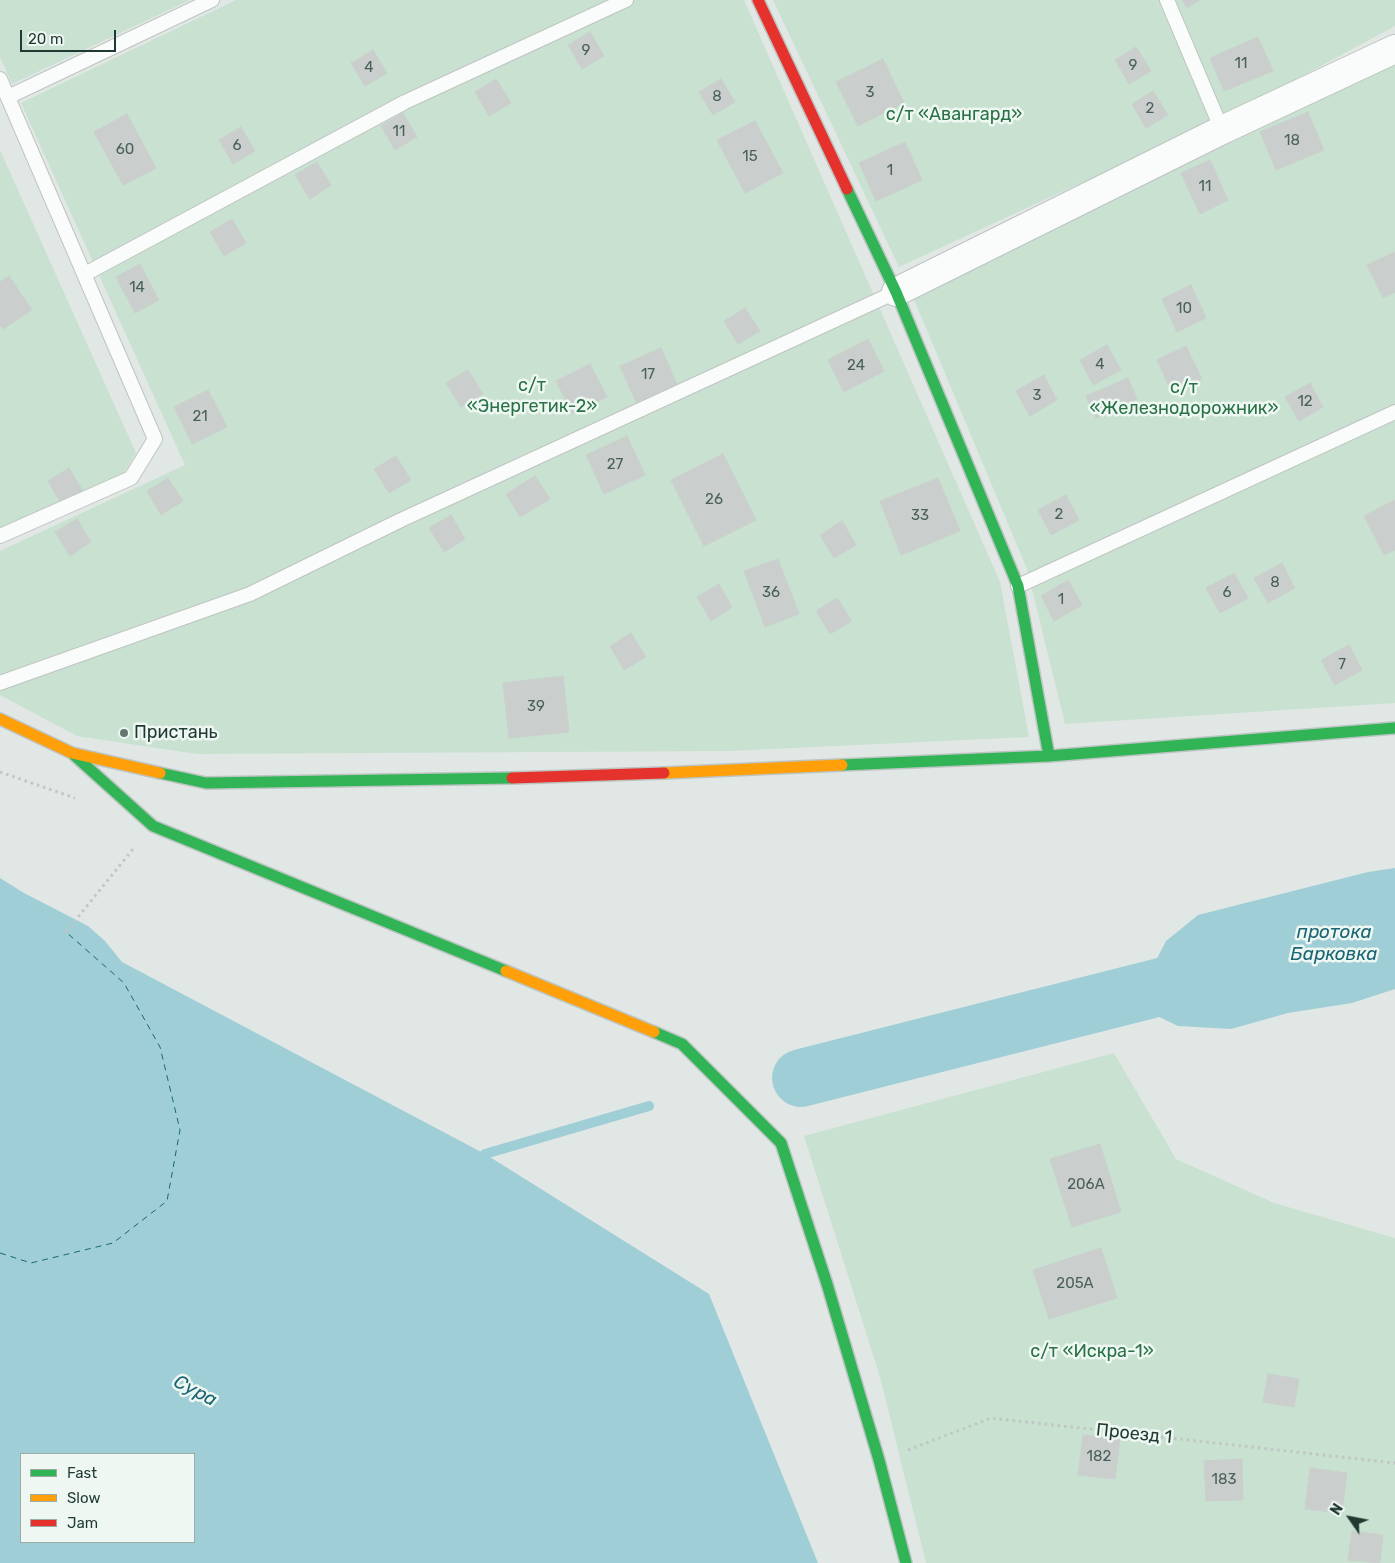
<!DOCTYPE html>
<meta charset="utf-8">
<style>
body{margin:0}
#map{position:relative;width:1395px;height:1563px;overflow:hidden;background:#e1e7e4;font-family:Rubik,sans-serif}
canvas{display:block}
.legend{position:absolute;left:20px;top:1453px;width:175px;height:90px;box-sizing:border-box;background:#eef7f2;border:1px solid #9baba6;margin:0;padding:6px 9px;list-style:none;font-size:15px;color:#1f3a33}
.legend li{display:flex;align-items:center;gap:10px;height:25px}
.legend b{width:25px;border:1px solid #9baba6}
.north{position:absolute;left:1325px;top:1493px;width:50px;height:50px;-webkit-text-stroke:4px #eef7f2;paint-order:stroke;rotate:303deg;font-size:14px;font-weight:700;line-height:20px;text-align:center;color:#1f3a33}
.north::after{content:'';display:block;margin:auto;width:18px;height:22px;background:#1f3a33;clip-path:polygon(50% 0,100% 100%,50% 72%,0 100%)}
.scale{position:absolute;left:20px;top:30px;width:96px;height:22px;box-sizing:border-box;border:2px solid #1f3a33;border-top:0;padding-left:6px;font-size:15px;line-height:18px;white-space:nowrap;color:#1f3a33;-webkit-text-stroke:4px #eef7f2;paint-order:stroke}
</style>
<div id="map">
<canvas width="1395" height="1563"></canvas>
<ul class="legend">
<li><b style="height:6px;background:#30b455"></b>Fast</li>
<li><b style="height:6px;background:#ff9f0a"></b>Slow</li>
<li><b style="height:6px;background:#e5322d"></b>Jam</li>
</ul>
<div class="north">N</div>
<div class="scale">20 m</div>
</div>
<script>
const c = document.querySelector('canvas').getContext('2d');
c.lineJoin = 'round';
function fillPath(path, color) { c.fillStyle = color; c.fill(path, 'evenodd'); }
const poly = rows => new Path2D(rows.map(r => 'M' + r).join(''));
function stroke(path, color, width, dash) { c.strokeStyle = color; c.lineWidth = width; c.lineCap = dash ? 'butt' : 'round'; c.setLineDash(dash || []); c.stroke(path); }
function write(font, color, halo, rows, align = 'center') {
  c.font = font + ' Rubik,sans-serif'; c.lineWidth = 5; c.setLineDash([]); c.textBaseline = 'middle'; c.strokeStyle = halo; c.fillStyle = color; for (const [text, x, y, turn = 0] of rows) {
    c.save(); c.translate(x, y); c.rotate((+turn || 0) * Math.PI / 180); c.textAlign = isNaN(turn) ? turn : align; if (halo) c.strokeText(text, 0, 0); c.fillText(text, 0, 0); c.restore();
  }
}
fillPath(poly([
 [0,0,190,0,12,84,0,57],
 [236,0,744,0,1000,582,1029,737,729,751,197,754,77,736,0,695,0,551,185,465,21,103],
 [773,0,1395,0,1395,26,1241,109,899,267],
 [1395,59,1395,703,1065,724,1027,569,913,297],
 [0,150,136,453,124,473,0,529],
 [1114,1053,1176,1159,1274,1203,1395,1238,1395,1563,926,1563,880,1377,804,1136]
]), '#c9e1d1');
fillPath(poly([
 [1395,868,1395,989,1352,1003,1288,1013,1231,1029,1178,1026,1155,1015,1153,966,1166,941,1198,915,1368,872],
 [0,878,24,893,88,926,105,941,122,962,485,1154,709,1294,818,1563,0,1563],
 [194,1454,194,1542,21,1542,21,1454]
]), '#a0ced7');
stroke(poly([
 [485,1154,649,1106]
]), '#a0ced7', 10);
stroke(poly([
 [801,1078,1192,979,1231,971]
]), '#a0ced7', 58);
stroke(poly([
 [0,1253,31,1263,113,1243,167,1201,180,1130,160,1047,124,983,66,932]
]), '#196576', 1, [6, 5]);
const building = poly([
 [1182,0,1200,0,1187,8,1182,0],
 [590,32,604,56,582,69,568,45,590,32],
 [1258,37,1273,71,1224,91,1210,58,1258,37],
 [1136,47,1151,71,1129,84,1115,60,1136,47],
 [373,50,387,73,365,86,351,63,373,50],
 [883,59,904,103,858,126,836,82,883,59],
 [496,79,511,103,489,116,475,92,496,79],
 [721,79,735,102,713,115,699,92,721,79],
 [1153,91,1168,115,1146,128,1132,104,1153,91],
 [1308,112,1324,150,1276,170,1260,132,1308,112],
 [403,113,417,137,395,150,381,126,403,113],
 [127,114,156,168,123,185,94,132,127,114],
 [755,121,783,173,745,193,717,140,755,121],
 [241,127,255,151,233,164,219,140,241,127],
 [905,142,922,180,876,201,859,163,905,142],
 [1210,160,1228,200,1200,214,1181,173,1210,160],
 [317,162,331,185,310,199,295,175,317,162],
 [232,219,246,243,224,256,210,232,232,219],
 [1395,252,1395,292,1383,298,1367,265,1395,252],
 [140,264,159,300,135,313,116,277,140,264],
 [9,276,32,310,3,329,0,325,0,282,9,276],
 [1191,285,1206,318,1177,332,1162,299,1191,285],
 [745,308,760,331,738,344,724,321,745,308],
 [868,339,884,371,844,392,828,360,868,339],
 [1107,345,1121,370,1093,385,1080,360,1107,345],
 [1186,346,1202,379,1172,393,1157,360,1186,346],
 [661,348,677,384,636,402,620,366,661,348],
 [590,364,607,397,573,414,556,381,590,364],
 [468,370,483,394,461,407,446,383,468,370],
 [1044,375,1057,400,1030,416,1016,391,1044,375],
 [1128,378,1137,399,1096,418,1086,396,1128,378],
 [1310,383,1323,407,1299,421,1285,397,1310,383],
 [208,390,227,427,192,444,174,407,208,390],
 [627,436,645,475,604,494,586,455,627,436],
 [723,454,756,520,704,546,671,480,723,454],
 [396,456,411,480,389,493,374,469,396,456],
 [69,468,83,491,62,505,48,481,69,468],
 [535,476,550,499,520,517,506,494,535,476],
 [168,478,183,501,161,515,147,491,168,478],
 [938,478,960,531,901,555,880,501,938,478],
 [1066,495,1079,520,1051,535,1038,510,1066,495],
 [1395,500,1395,550,1384,555,1364,516,1395,500],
 [451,515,465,539,444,552,429,528,451,515],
 [77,519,91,542,70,556,55,532,77,519],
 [842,521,856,545,834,558,820,535,842,521],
 [778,559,799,614,765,627,744,571,778,559],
 [1282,563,1295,588,1268,603,1254,578,1282,563],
 [1234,573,1248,598,1220,613,1206,588,1234,573],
 [1068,580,1082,605,1054,621,1041,596,1068,580],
 [719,584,732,607,711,621,697,597,719,584],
 [837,598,852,621,830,634,816,611,837,598],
 [631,633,646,657,624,670,610,646,631,633],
 [1349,645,1362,670,1335,685,1321,660,1349,645],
 [563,676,569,732,509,738,503,683,563,676],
 [1100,1144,1121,1212,1072,1227,1050,1159,1100,1144],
 [1101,1248,1117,1298,1049,1319,1033,1270,1101,1248],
 [1268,1374,1299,1379,1294,1407,1263,1402,1268,1374],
 [1083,1435,1120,1439,1115,1479,1078,1475,1083,1435],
 [1242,1459,1243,1500,1206,1501,1204,1461,1242,1459],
 [1310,1468,1347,1473,1342,1513,1305,1509,1310,1468],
 [1352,1531,1383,1535,1380,1563,1348,1560,1352,1531]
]);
fillPath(building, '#cacfcd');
stroke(building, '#c9d0cd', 1);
const lane = poly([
 [1167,0,1222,130],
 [0,79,155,439,131,478,0,536],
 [8,97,212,0],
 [85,274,405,102,626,0],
 [1018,586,1395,412],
 [0,683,250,594,401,520,896,292]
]);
const street = poly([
 [896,292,1222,130,1395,49]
]);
const fast = poly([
 [847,189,896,292,1018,586,1049,756],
 [74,755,153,826,506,971],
 [842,765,1049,756,1395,728],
 [160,773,206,783,512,778],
 [654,1032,682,1044,781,1143,827,1284,879,1460,906,1563]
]);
const slow = poly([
 [0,719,72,753,160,773],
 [664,773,842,765],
 [506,971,654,1032]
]);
const jam = poly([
 [758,0,847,189],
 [512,778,664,773]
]);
stroke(lane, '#bec4c1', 16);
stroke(street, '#bec4c1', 30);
stroke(fast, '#bdc5c2', 14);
stroke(slow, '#bdc5c2', 14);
stroke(jam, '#bdc5c2', 14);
stroke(poly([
 [0,772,75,798],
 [66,932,133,849],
 [908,1450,991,1418,1395,1463]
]), '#bfc7c5', 3, [2.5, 4]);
stroke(lane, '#fafbfb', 14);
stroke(street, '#fafbfb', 28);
stroke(fast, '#30b455', 11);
stroke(slow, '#ff9f0a', 11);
stroke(jam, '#e5322d', 11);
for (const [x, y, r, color] of [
 [124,733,5,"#637771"]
]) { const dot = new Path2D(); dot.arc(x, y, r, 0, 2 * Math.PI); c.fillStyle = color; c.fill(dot); stroke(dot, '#eef7f2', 2); }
write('15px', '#4a605a', null, [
 ["9",586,51],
 ["11",1241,64],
 ["9",1133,66],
 ["4",369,68],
 ["3",870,93],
 ["8",717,97],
 ["2",1150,109],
 ["11",399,132],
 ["18",1292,141],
 ["6",237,146],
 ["60",125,150],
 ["15",750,157],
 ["1",890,171],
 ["11",1205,187],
 ["14",137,288],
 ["10",1184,309],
 ["4",1100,365],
 ["24",856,366],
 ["17",648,375],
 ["3",1037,396],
 ["12",1305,402],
 ["21",200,417],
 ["27",615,465],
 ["26",714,500],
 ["2",1059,515],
 ["33",920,516],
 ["8",1275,583],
 ["36",771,593],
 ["6",1227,593],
 ["1",1061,600],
 ["7",1342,665],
 ["39",536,707],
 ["206А",1086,1185],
 ["205А",1075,1284],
 ["182",1099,1457],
 ["183",1224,1480]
]);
write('18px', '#297146', '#eef7f2', [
 ["с/т «Авангард»",954,115],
 ["с/т",532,386],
 ["«Энергетик-2»",532,407],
 ["с/т",1184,388],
 ["«Железнодорожник»",1184,409],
 ["с/т «Искра-1»",1092,1352]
]);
write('18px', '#1f3a33', '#eef7f2', [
 ["Пристань",134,733]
], 'left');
write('18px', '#1f3a33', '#eef7f2', [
 ["Проезд 1",1134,1434,6]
]);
write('italic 19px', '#196576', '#eef7f2', [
 ["протока",1334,933],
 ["Барковка",1334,955],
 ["Сура",195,1391,28]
]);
</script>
